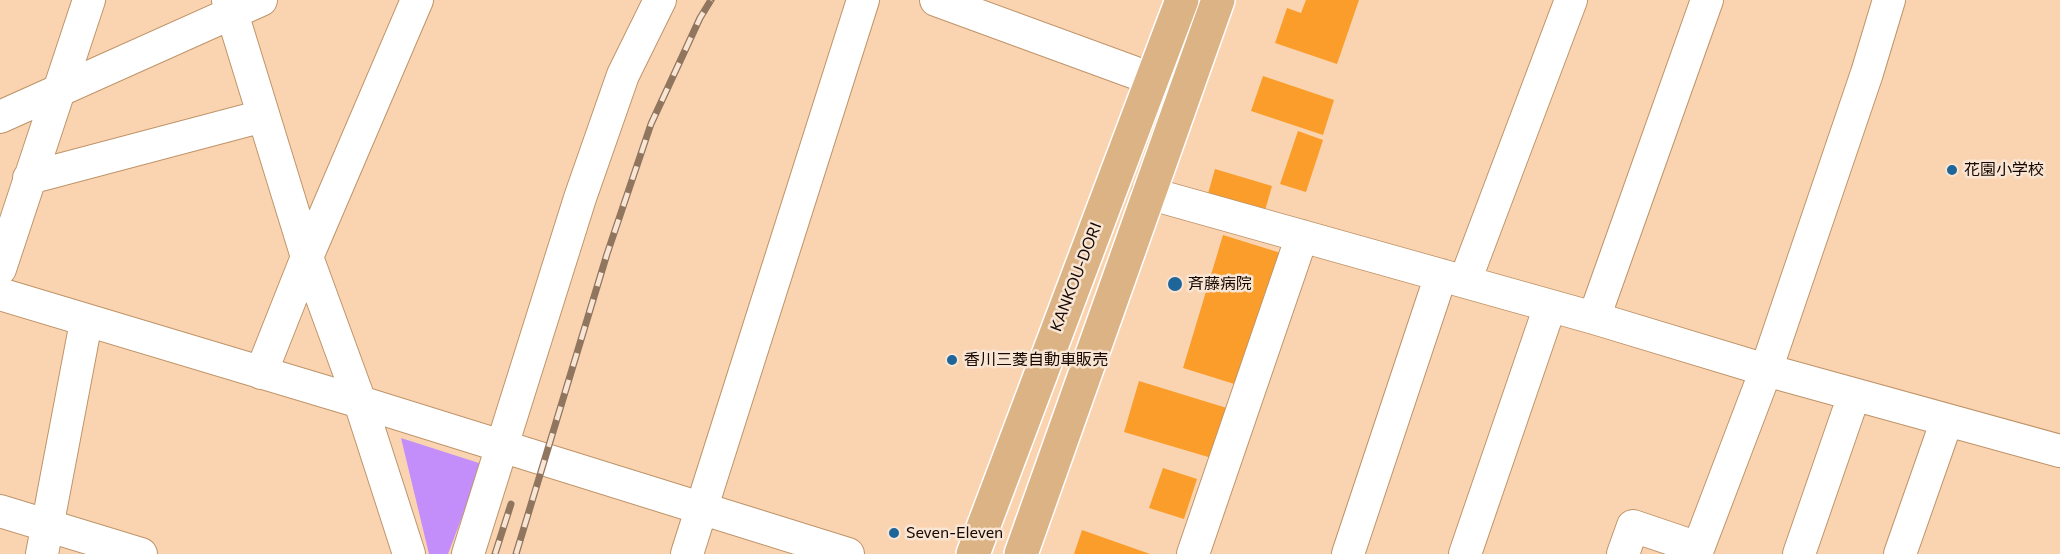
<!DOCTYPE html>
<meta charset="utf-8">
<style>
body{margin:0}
canvas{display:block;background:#fad4b1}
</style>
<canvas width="2060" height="554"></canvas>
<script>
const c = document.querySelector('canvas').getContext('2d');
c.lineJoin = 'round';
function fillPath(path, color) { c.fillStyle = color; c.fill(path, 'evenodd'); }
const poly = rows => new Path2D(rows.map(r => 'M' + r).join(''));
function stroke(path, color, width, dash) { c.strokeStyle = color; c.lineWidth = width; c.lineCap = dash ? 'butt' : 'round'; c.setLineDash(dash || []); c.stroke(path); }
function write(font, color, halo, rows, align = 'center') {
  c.font = font + ' Commissioner,"Noto Sans JP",sans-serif'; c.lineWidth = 5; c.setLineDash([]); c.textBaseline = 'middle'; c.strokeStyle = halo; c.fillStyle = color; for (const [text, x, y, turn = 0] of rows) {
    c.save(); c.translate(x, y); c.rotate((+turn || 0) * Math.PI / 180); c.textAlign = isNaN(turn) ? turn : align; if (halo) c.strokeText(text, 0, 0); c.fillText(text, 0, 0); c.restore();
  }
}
fillPath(poly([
 [401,438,482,464,448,554,429,554]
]), '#c38efa');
fillPath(poly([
 [1306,0,1359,0,1337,64,1275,43,1287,8,1301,13],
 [1263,76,1334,100,1323,135,1251,111],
 [1298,131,1323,140,1306,192,1280,184],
 [1215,169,1272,186,1264,214,1207,197],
 [1223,235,1284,254,1244,387,1183,368],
 [1139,381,1230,409,1215,459,1124,432],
 [1163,468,1197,479,1184,519,1149,508],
 [1082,530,1150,554,1074,554]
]), '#fa9d2a');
const minor = poly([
 [228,0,307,257,360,402,409,554],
 [936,0,1152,79],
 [0,117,261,0],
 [29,178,263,116],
 [1148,193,1594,318,1766,370,2060,451],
 [0,269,89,0],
 [1465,281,1571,0],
 [0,294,360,402,848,554],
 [1594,318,1707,0],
 [261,373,307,257,417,0],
 [0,511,141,554],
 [42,554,86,322],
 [468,554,580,198,623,75,660,0],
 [687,554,863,0],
 [1193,554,1302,236],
 [1348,554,1441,275],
 [1465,554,1550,306],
 [1623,554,1633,526,1698,548],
 [1696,554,1766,370,1867,73,1889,0],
 [1799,554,1854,395],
 [1900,554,1947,420]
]);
const major = poly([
 [973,554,1182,0],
 [1021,554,1218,0]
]);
stroke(minor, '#bf9469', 34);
stroke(major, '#fff', 36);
stroke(minor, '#fff', 32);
stroke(major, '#dcb385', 33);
const rail = poly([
 [495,554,511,504],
 [516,554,607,254,651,124,700,18,711,0]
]);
stroke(rail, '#90755f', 7);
stroke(rail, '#f8e5d4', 4.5, [14]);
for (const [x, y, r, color] of [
 [1952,170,6,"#1e6599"],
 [1175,284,8,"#1e6599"],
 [952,360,6,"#1e6599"],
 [894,533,6,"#1e6599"]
]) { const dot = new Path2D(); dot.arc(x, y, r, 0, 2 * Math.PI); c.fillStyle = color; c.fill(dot); stroke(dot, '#f8e5d4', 2); }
write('16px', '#160700', '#f8e5d4', [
 ["花園小学校",1964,170],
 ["斉藤病院",1188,284],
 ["香川三菱自動車販売",964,360],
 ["Seven-Eleven",906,533]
], 'left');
write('16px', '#160700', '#f8e5d4', [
 ["KANKOU-DORI",1076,277,-69]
]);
</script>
